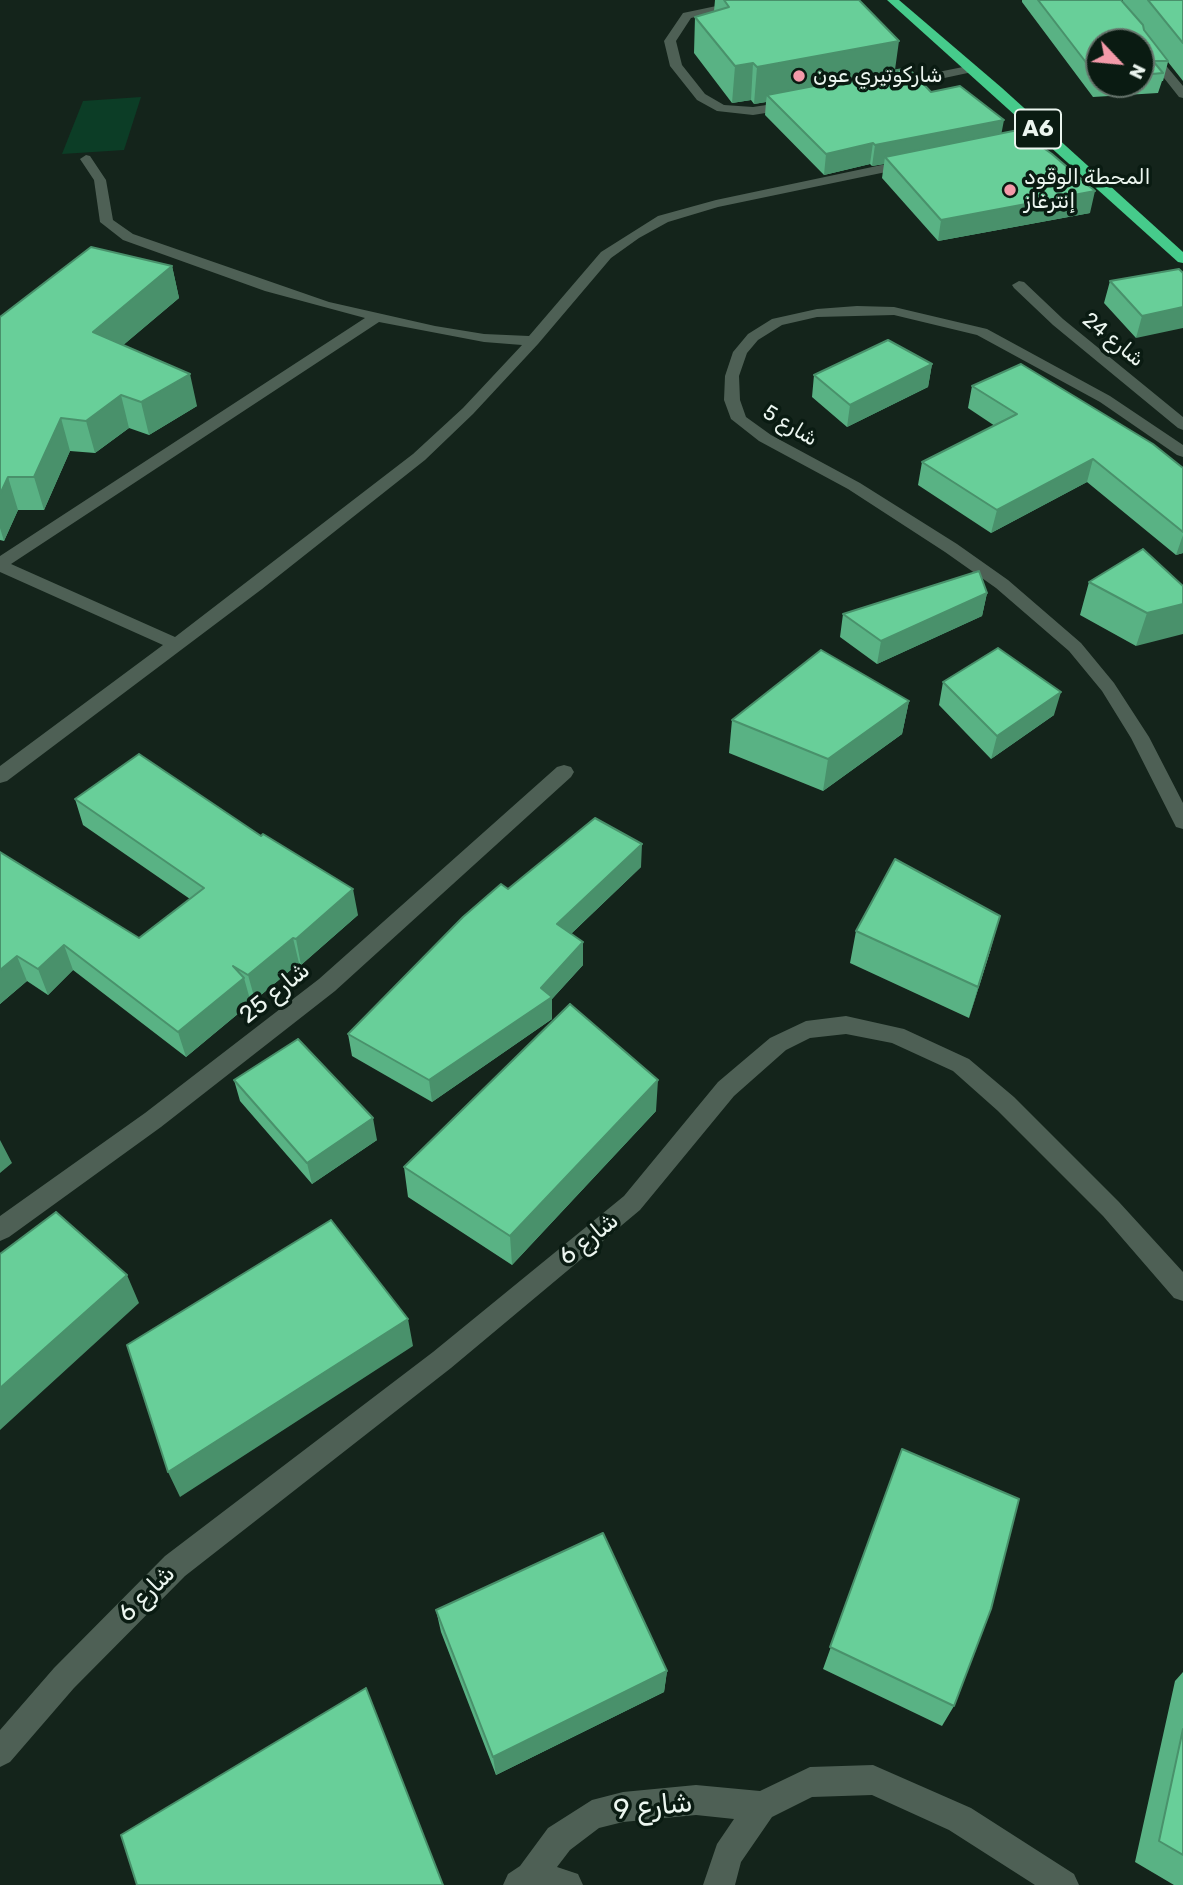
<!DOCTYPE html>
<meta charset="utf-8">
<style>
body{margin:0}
#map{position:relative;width:1183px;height:1885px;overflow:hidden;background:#14241b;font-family:Rubik,sans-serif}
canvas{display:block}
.north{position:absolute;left:1085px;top:28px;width:70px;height:70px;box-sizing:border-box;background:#0a1b12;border:2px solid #64726a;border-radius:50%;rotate:116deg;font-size:19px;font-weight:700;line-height:28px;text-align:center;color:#ebf5ef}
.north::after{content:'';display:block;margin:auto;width:24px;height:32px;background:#f39aa9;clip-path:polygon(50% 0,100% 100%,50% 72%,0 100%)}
</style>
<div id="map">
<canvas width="1183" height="1885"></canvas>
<div class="north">N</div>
</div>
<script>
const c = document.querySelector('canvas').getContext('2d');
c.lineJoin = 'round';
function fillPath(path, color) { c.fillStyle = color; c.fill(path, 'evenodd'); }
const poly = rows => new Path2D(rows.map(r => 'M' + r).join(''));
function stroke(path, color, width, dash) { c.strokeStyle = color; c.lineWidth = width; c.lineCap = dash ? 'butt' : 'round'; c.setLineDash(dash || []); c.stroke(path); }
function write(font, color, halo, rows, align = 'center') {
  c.font = font + ' Rubik,Vazirmatn,sans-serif'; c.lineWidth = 7; c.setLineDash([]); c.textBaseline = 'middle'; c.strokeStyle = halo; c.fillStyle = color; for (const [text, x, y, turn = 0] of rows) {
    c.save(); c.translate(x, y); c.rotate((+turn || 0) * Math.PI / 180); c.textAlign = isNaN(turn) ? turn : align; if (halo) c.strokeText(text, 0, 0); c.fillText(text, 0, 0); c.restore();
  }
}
fillPath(poly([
 [141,97,124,150,62,154,83,101]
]), '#0c3d26');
fillPath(poly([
 [745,0,767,0,691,18,676,41,682,65,705,94,724,105,753,107,793,101,799,105,797,108,753,115,717,111,697,100,670,66,664,41,683,13,745,0],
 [1145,50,1153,50,1183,86,1183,98,1179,97,1145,54,1145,50],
 [973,65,977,67,977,71,893,89,887,85,893,81,973,65],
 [1047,134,1053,138,1051,141,1004,150,998,146,1004,142,1047,134],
 [86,155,90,156,106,180,113,220,133,234,329,302,435,326,484,334,529,336,601,252,658,216,716,200,910,159,916,163,910,167,718,207,668,222,639,238,611,258,538,344,473,414,425,460,262,589,7,781,0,783,0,766,163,645,0,572,0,556,365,318,265,291,123,240,100,222,94,180,80,159,86,155],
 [379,322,484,342,522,345,463,408,413,454,175,637,11,564,379,322],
 [1019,281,1024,282,1063,319,1183,417,1183,430,1178,428,1053,325,1014,288,1012,285,1019,281],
 [857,306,894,307,987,329,1110,396,1183,445,1183,457,1177,455,1100,402,977,335,894,315,817,317,782,325,758,340,747,353,739,376,740,400,746,417,771,435,860,483,957,544,1008,580,1081,643,1114,683,1149,737,1183,803,1183,829,1176,827,1131,738,1102,691,1069,651,996,588,945,552,848,489,759,441,731,419,724,400,725,376,733,352,748,334,772,319,817,309,857,306],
 [564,765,571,767,574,772,571,777,335,991,161,1127,9,1237,0,1241,0,1216,145,1113,319,979,557,767,564,765],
 [846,1016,904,1029,969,1059,1014,1097,1119,1202,1183,1272,1183,1301,1174,1298,1103,1216,998,1111,953,1071,892,1043,846,1034,810,1038,786,1050,734,1096,640,1210,451,1368,185,1576,74,1688,10,1762,0,1767,0,1730,54,1668,165,1556,433,1352,624,1196,718,1082,770,1038,806,1021,846,1016],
 [873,1765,971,1808,1074,1874,1079,1885,1035,1885,949,1830,872,1795,812,1797,772,1817,741,1862,735,1885,703,1885,717,1844,734,1819,696,1815,623,1822,599,1828,570,1850,557,1867,578,1874,583,1885,503,1885,508,1874,520,1866,548,1828,592,1800,623,1792,696,1785,760,1791,810,1767,873,1765]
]), '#4e6055');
fillPath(poly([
 [887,0,899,0,1002,88,1183,252,1183,263,1178,262,887,0]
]), '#46cb8b');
fillPath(poly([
 [715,0,859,0,895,71,1001,134,1090,213,938,241,882,178,884,164,872,166,870,164,824,175,765,115,766,102,754,104,751,100,732,103,694,53,695,17,714,11],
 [1022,0,1121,0,1123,2,1123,0,1183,0,1183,81,1168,62,1163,81,1162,81,1158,93,1093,97,1022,2],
 [1099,42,1141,42,1141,84,1099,84],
 [172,266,179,298,123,345,197,406,149,435,129,428,95,453,70,451,44,510,18,510,4,541,0,540,0,317],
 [1179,269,1136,338,1104,303,1110,281],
 [932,364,928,387,847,427,812,397,814,375],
 [972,386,1183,468,1183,553,1176,555,1087,482,991,533,918,485,922,462,995,426,968,408],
 [1089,582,1183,586,1136,646,1080,615],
 [987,593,982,616,877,664,840,637,843,614],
 [943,682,1054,715,991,759,939,705],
 [909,701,902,734,823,791,729,753,732,720],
 [75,799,358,915,301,965,299,963,255,1000,249,997,251,1003,186,1057,73,970,48,995,27,981,0,1004,0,852,139,938,190,899,83,825],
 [641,867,571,934,583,965,552,999,552,1019,432,1102,352,1056,348,1034,508,889],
 [856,931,991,948,969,1018,850,963],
 [234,1080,377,1140,312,1184,240,1101],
 [656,1111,512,1265,408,1197,404,1167],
 [902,1449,954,1706,942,1726,823,1669],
 [436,1610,667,1671,664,1692,496,1775,441,1632],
 [1183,1672,1183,1885,1174,1885,1135,1862,1175,1681]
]), '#59b284');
fillPath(poly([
 [899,41,894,77,767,95,766,102,754,104,757,67],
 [753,63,751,100,732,103,735,66],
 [1004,120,1000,141,885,157,884,164,872,166,875,145],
 [873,143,870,164,824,175,826,154],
 [1095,191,1090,213,938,241,941,220],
 [172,266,179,298,101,364,93,332],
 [1183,307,1183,328,1136,338,1142,316],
 [932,364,928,387,847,427,850,405],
 [190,374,197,406,149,435,141,402],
 [121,395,129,428,95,453,86,421],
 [61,418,70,451,44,510,34,477],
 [1093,459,1087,482,991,533,997,510],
 [8,477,18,510,4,541,0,528,0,494],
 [1183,535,1183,553,1176,555],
 [987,593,982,616,877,664,881,641],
 [1183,604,1183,634,1136,646,1147,613],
 [1061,692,1054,715,991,759,997,736],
 [909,701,902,734,823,791,828,759],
 [642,844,641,867,558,946,557,924],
 [353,889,358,915,301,965,296,939],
 [1000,916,991,948,969,1018,978,987],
 [293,938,299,963,255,1000,248,975],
 [583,942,583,965,552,999,552,1019,432,1102,429,1080,541,988],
 [64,945,73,970,48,995,38,969],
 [17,956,27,981,0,1004,0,970],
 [244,978,251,1003,186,1057,178,1032],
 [658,1080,656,1111,512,1265,510,1236],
 [373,1118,377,1140,312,1184,307,1163],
 [0,1140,12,1163,0,1173],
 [127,1275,139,1303,0,1430,0,1388],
 [408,1319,413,1346,180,1497,168,1472],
 [667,1671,664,1692,496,1775,493,1757]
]), '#49916b');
const building = poly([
 [724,0,859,0,899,41,757,67,753,63,735,66,695,17,729,7,724,0],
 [1038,0,1121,0,1143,25,1144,30,1168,61,1153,61,1163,73,1141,75,1141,42,1099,42,1099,77,1098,78,1038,0],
 [1148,0,1183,0,1183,43,1148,0],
 [908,68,931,92,960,86,1004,120,875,145,873,143,826,154,767,95,908,68],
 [1018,130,1052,154,1095,191,941,220,885,157,1018,130],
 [91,247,172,266,93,332,190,374,141,402,121,395,86,421,61,418,34,477,8,477,0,494,0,317,91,247],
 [1179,269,1183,273,1183,307,1142,316,1110,281,1179,269],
 [888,340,932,364,850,405,814,375,888,340],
 [1021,364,1153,444,1183,468,1183,532,1093,459,997,510,922,462,1017,414,972,386,1021,364],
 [1143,549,1183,586,1183,604,1147,613,1089,582,1143,549],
 [979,571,987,593,881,641,843,614,979,571],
 [998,648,1061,692,997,736,943,682,998,648],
 [821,650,909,701,828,759,732,720,821,650],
 [139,754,261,836,263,834,353,889,296,939,293,938,248,975,233,966,244,978,178,1032,64,945,38,969,17,956,0,970,0,852,139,938,204,888,75,799,139,754],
 [595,818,642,844,557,924,583,942,541,988,552,997,429,1080,348,1034,463,917,501,884,508,889,595,818],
 [895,859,1000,916,978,987,856,931,895,859],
 [570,1004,658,1080,510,1236,404,1167,570,1004],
 [298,1039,373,1118,307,1163,234,1080,298,1039],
 [56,1212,127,1275,0,1388,0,1254,56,1212],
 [331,1220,408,1319,168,1472,127,1345,331,1220],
 [902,1449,1019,1499,991,1609,954,1706,830,1647,902,1449],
 [603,1533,667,1671,493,1757,436,1610,603,1533],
 [366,1688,443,1885,137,1885,121,1835,366,1688],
 [1183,1729,1183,1855,1159,1841,1183,1729]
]);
fillPath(building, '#68cf99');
stroke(building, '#49916b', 2);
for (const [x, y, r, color] of [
 [799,76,7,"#f39aa9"],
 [1010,190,7,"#f39aa9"]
]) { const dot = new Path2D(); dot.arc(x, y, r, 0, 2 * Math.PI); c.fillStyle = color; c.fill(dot); stroke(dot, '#0a1b12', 2.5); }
write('21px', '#ebf5ef', '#0a1b12', [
 ["شاركوتيري عون",813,76],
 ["المحطة الوقود",1024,178],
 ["إنترغاز",1024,202]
], 'left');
write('21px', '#ebf5ef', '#0a1b12', [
 ["شارع 24",1113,340,39],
 ["شارع 5",790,426,31]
]);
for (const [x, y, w] of [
 [1038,129,46]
]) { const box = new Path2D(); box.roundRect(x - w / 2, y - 19.5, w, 39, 5); c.fillStyle = '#0a1b12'; c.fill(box); stroke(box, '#ebf5ef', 2); }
write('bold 23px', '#ebf5ef', null, [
 ["A6",1038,129]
]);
write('24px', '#ebf5ef', '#0a1b12', [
 ["شارع 25",275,993,-39],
 ["شارع 6",589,1239,-39],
 ["شارع 6",147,1594,-45]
]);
write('28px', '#ebf5ef', '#0a1b12', [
 ["شارع 9",653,1807,-6]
]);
</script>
